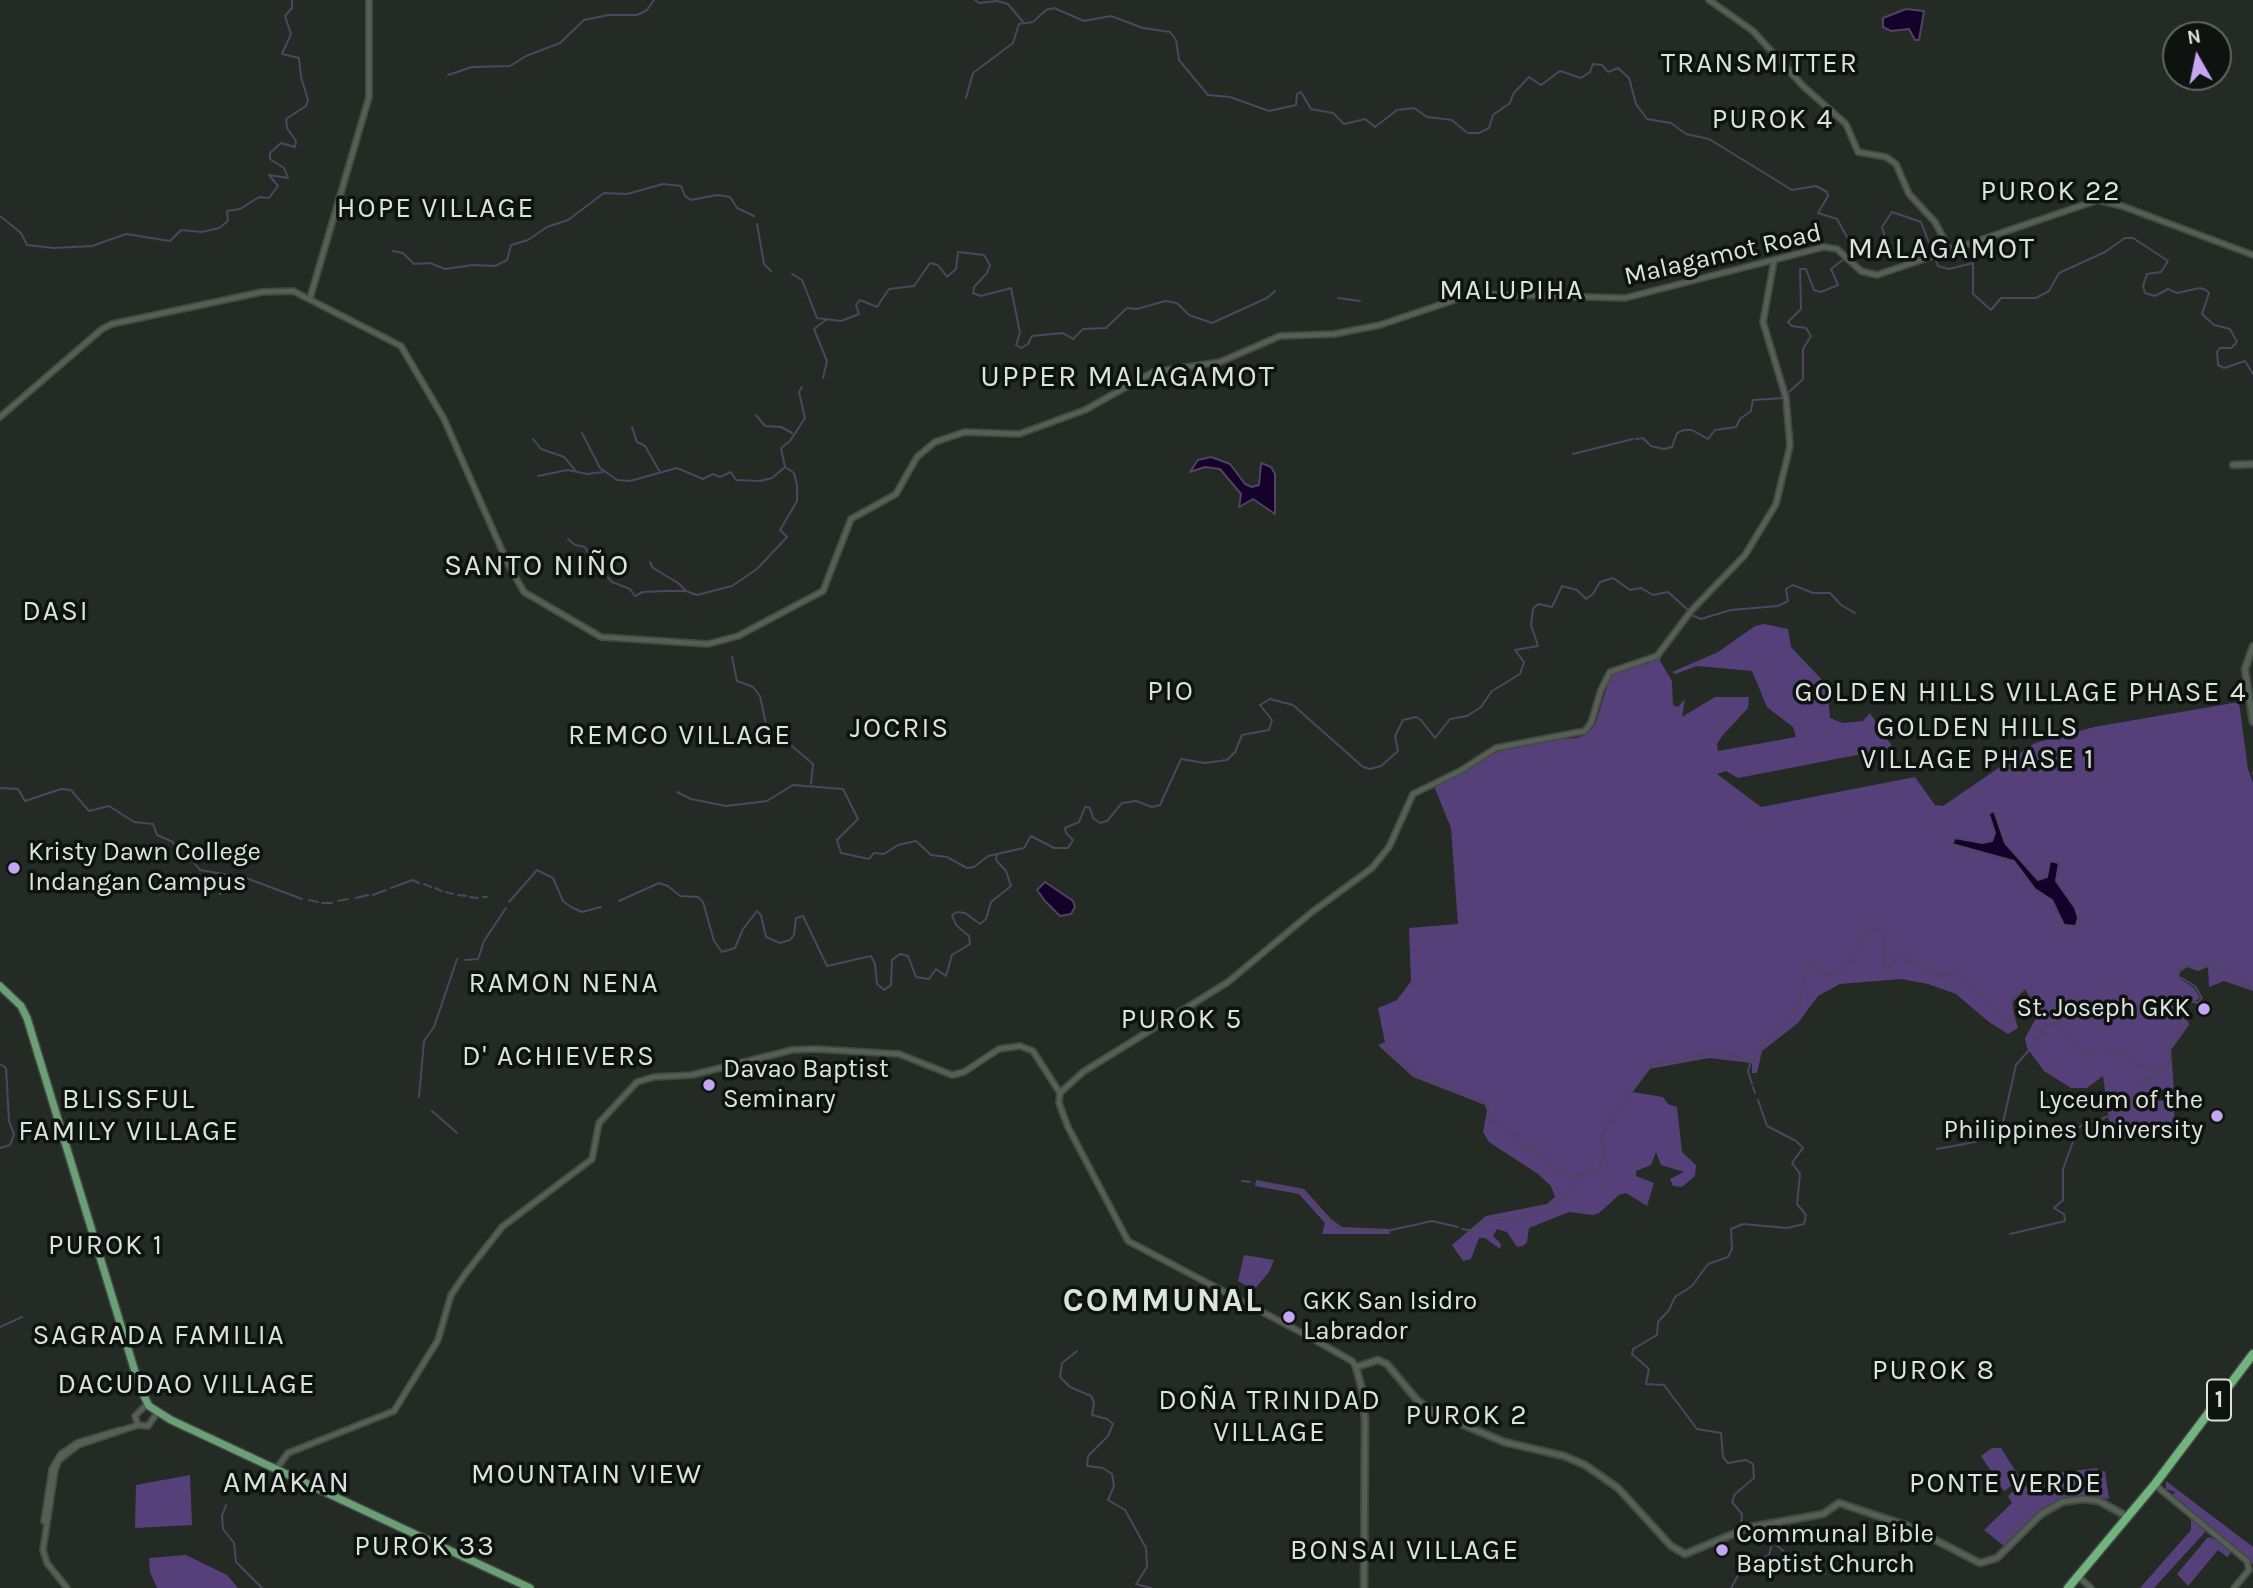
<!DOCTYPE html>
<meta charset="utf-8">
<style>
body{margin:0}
#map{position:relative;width:2253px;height:1588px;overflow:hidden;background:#232b24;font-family:Karla,sans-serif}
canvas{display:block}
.north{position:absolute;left:2162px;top:21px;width:70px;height:70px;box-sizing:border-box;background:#0f130f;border:2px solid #616661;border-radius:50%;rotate:351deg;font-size:19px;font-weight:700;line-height:28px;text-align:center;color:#dce2dd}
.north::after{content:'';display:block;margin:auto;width:24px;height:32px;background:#c3a7f2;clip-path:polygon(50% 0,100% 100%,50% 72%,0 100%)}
</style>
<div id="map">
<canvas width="2253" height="1588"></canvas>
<div class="north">N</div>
</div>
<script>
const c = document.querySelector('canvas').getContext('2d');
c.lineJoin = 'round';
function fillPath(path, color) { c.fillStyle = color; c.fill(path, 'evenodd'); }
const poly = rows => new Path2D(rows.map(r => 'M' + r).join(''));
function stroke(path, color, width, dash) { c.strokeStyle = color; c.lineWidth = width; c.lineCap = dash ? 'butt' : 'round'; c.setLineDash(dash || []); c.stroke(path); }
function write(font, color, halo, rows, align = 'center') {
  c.font = font + ' Karla,sans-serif'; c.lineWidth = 7; c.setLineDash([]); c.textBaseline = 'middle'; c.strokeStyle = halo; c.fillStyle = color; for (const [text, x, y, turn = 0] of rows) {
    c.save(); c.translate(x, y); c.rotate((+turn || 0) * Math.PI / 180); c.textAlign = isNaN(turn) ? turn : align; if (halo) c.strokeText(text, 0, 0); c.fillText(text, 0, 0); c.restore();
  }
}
fillPath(poly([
 [1764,624,1788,629,1791,647,1827,685,1830,718,1843,723,1854,722,1863,721,1870,713,1893,748,1738,778,1726,771,1717,774,1761,807,1915,777,1935,805,1943,806,2035,743,2094,727,2239,702,2248,769,2253,782,2253,991,2224,981,2209,987,2208,967,2198,971,2187,967,2180,972,2179,978,2194,988,2200,998,2196,1001,2177,998,2173,1002,2175,1013,2188,1021,2189,1025,2171,1050,2174,1091,2155,1089,2154,1100,2174,1102,2174,1131,2112,1141,2103,1076,2087,1088,2071,1088,2044,1071,2027,1048,2025,1038,2039,1013,2025,989,2011,1004,2018,1028,2008,1034,1989,1022,1956,994,1928,984,1901,979,1840,984,1818,996,1798,1023,1762,1051,1757,1073,1752,1073,1752,1063,1709,1058,1649,1069,1632,1092,1663,1097,1668,1104,1677,1107,1682,1152,1696,1165,1695,1176,1682,1187,1673,1186,1670,1179,1684,1172,1661,1165,1656,1152,1651,1165,1636,1171,1636,1176,1654,1183,1647,1206,1626,1193,1619,1195,1599,1213,1593,1215,1569,1212,1529,1228,1527,1242,1523,1246,1517,1247,1507,1232,1497,1229,1493,1236,1501,1244,1500,1249,1485,1238,1479,1238,1471,1259,1463,1261,1452,1245,1486,1216,1547,1204,1555,1197,1551,1186,1538,1174,1489,1142,1483,1132,1487,1111,1485,1105,1413,1077,1378,1045,1385,1042,1378,1008,1397,1000,1411,981,1409,928,1458,924,1451,828,1434,786,1501,750,1546,740,1577,738,1588,733,1595,725,1611,674,1649,663,1663,653,1660,661,1672,681,1673,705,1678,707,1685,699,1682,717,1715,697,1749,697,1748,708,1722,736,1717,744,1718,751,1796,737,1793,727,1767,707,1752,671,1697,666,1675,674,1672,672,1718,652,1755,626],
 [1256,1180,1304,1189,1331,1219,1342,1227,1389,1229,1390,1234,1322,1234,1325,1223,1299,1194,1255,1186],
 [1244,1255,1274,1260,1269,1272,1254,1290,1238,1281],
 [1992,1448,2001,1448,2020,1478,2014,1483,2018,1487,2023,1482,2027,1488,2057,1473,2097,1468,2099,1472,2105,1471,2109,1499,2081,1495,2057,1500,2038,1512,2004,1546,1984,1530,2012,1503,2008,1496,2014,1490,2011,1486,2004,1491,1981,1456],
 [190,1475,192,1525,135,1528,136,1485],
 [2166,1481,2253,1547,2253,1564,2173,1495,2175,1492,2166,1489],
 [2191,1516,2207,1530,2154,1588,2140,1588,2191,1530],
 [2208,1537,2222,1541,2230,1549,2230,1554,2227,1557,2218,1550,2188,1586,2177,1574],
 [186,1555,227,1575,238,1588,157,1588,150,1572,149,1558]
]), '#564079');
const water = poly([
 [1906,9,1924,11,1919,40,1915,40,1909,29,1891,31,1883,27,1883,18,1906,9],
 [1211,457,1230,464,1245,484,1252,487,1259,485,1261,463,1271,467,1275,474,1275,514,1253,499,1239,507,1241,494,1220,469,1205,467,1190,472,1198,460,1211,457],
 [1994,811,2005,843,2038,880,2047,877,2050,861,2059,863,2056,881,2075,908,2078,918,2076,926,2064,925,2052,900,2035,889,2014,861,1952,844,1955,838,1982,843,1992,841,1995,833,1989,814,1994,811],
 [1045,882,1073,901,1075,907,1071,914,1060,916,1045,901,1037,890,1045,882]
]);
fillPath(water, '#14002a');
stroke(water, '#504460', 2);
stroke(poly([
 [975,0,979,3,997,1,1008,4,1023,22],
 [448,75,472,67,510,66,526,56,560,43,584,20,609,15,637,15,647,10,654,0],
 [966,98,973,73,1013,43,1019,24,1033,22,1046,10,1054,8,1084,21,1111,16,1143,28,1170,32,1176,40,1179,60,1208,95,1230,97,1269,111,1296,105,1297,94,1301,92,1311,109,1333,113,1344,124,1365,119,1375,127,1397,110,1414,108,1427,117,1452,120,1466,132],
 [1468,133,1479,133,1489,128,1493,115,1510,103,1513,94,1529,77,1541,85,1560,71,1581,78,1590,72,1593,64,1602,65,1608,72,1618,68,1629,78,1636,104,1647,119,1671,123,1686,134,1709,139,1792,190,1816,186,1827,192,1828,196,1818,213,1837,219,1847,237,1868,256,1889,252,1882,227,1892,212,1921,222,1938,266,1949,269,1973,263,1973,294,1991,310,2001,298,2036,298,2049,291,2059,273,2105,252,2125,238,2133,238,2168,261,2161,272,2147,274,2143,286,2145,293,2155,296,2168,289,2177,293,2200,288,2206,290,2209,293,2202,314,2214,325,2230,329,2237,342,2231,348,2220,348,2217,352,2218,365,2224,368,2245,361,2253,374],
 [0,216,21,233,27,245,54,248,92,246,126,234,170,241,181,230,202,232,219,228,228,221,227,211,240,209,259,197,269,198,278,186,269,175,288,178,284,168,270,159,270,153,281,143,295,147,296,141,287,128,286,119,306,106,308,100,301,77,299,58,282,54,291,34,285,16,292,8,292,0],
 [757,224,764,264,771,271],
 [393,251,403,253,414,264,430,263,445,269,473,265,495,266,507,260,511,245,528,240,547,227,568,220,604,193,627,194,663,184,681,186,685,196,691,200,717,195,730,197,737,208,754,216],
 [1848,255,1858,249],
 [792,274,802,280,817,318,841,321,859,314,856,305,860,300,877,307,889,289,914,286,930,263,938,265,947,277,956,269,958,252,984,255,990,265,987,273,974,287,973,293,981,296,1011,288,1020,333,1016,345,1021,348,1028,344,1032,336,1063,333,1073,339,1083,329,1106,328,1127,308,1137,309,1165,301,1177,303,1189,315,1212,323,1267,298,1275,291],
 [1338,298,1360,301],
 [823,378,827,361,814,329,826,320],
 [1789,392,1803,379,1803,349,1811,336,1806,328,1792,326,1788,322,1801,309,1800,269,1806,269,1814,290,1821,292,1838,285,1831,269,1844,259],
 [756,415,765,426,781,427,792,433],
 [632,427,637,442,645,446,660,472],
 [582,433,600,468,617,480,630,481,677,468,703,479,713,474,720,477,731,472,736,480,760,481,772,478,785,467],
 [533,439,541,449,564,457,575,470],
 [1636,439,1643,438,1651,446,1664,449,1672,447,1677,433,1684,430,1692,430,1708,439,1715,430,1736,427,1740,419,1751,411,1753,400,1784,398],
 [1573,454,1633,439],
 [538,476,568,470,587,474,603,472],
 [568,539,575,545,585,547,591,559,612,582,630,589,635,596,643,592,665,591,686,591,697,595,732,586,757,569,787,537,780,530,797,501,797,485,794,473,785,467,781,448,790,441,805,418,799,392,802,387],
 [650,562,653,568,678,583,686,591],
 [1691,615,1701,619,1731,610,1778,606,1788,601,1786,589,1793,585,1813,593,1830,593,1841,605,1855,613],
 [732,657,737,681,753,687,760,696,766,724,813,764,811,784],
 [2253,772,2253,774],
 [0,788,18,789,25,801,61,789,71,790,89,811,109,806,134,822,153,824,157,835,173,842,179,853,192,860,200,870,246,878,302,899],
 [677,792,691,799,726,806,767,801,793,785,843,789,858,819,837,840,841,853,869,859,874,853,884,854,898,845,916,841,931,855,947,857,967,868,974,867,988,856,1024,848,1031,836,1054,848,1068,848,1073,840,1066,833,1065,828,1079,822,1085,807,1090,808,1093,818,1100,823,1107,821,1122,803,1136,801,1152,807,1160,805,1181,759,1205,763,1227,760,1235,752,1242,735,1269,730,1272,720,1260,705,1270,699,1293,705,1363,767,1370,769,1381,766,1398,751,1395,736,1403,720,1416,717,1421,720,1435,738,1450,719,1467,716,1481,707,1492,691,1520,674,1524,662,1515,650,1538,646,1531,625,1533,609,1538,604,1552,607,1562,586,1577,590,1586,599,1593,594,1600,582,1613,578,1630,590,1641,588,1653,595,1668,592,1688,610],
 [424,884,431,887],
 [391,888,413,880,419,883],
 [435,888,442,891],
 [446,892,453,894],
 [220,894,228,876],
 [373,895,386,890],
 [458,895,466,896],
 [470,897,478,898],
 [483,897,487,897],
 [356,898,368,895],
 [309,900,318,902],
 [338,901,348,899],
 [619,901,659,883,668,886,680,896,698,897,703,902,714,941,722,952,735,948,743,929,757,911,761,915,766,937,780,943,790,940,794,935,796,918,803,916,827,966,871,956,875,964,877,984,884,990,891,985,892,960,900,954,908,956,916,977,929,979,936,969,946,976,952,955,970,944,969,936,956,925,952,915,957,912,965,913,980,924,986,919,991,902,1011,886,1006,871,996,860,997,855],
 [509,902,537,870,553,878,563,901,571,907,582,912,601,907],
 [322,903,332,903],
 [465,960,478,959,484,941,506,908],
 [1384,1046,1416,1075,1488,1104,1488,1117,1516,1136,1521,1145,1543,1155,1558,1173,1577,1177,1598,1170,1603,1157,1602,1137,1606,1126,1652,1065,1718,1052,1750,1061],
 [2104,1051,2117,1051,2145,1067,2165,1071,2169,1064,2171,1044,2187,1022,2176,1011,2175,1001,2181,999,2198,1003,2202,998,2195,986,2178,976,2178,972,2183,966,2208,965,2253,988],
 [0,1064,6,1068,9,1121,14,1134,10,1145,0,1148],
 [1752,1084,1748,1071,1751,1061,1800,1004,1804,968,1812,965,1822,974,1837,976,1854,956,1867,931,1879,928,1885,935,1885,969,1889,970,1895,956,1902,953,1910,962,1939,976,1957,974,1979,992,2007,1023,2014,1019,2011,1000,2025,988,2038,1007,2056,1017,2075,1046,2084,1053,2092,1054],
 [1753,1087,1755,1093],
 [2136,1088,2161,1072],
 [419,1097,424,1041,434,1027,457,959],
 [432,1111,457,1133],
 [1937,1149,1975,1142,2002,1127,2016,1065,2038,1040,2046,1025,2058,1022],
 [1242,1181,1250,1182],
 [1257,1182,1304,1192,1329,1221,1342,1230,1387,1231,1432,1221,1458,1227],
 [1462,1229,1473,1231,1485,1221,1518,1219,1559,1204,1576,1178],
 [2010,1234,2065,1221,2064,1214,2054,1208,2063,1200,2063,1169,2078,1128,2088,1121,2099,1120,2121,1111,2133,1097],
 [0,1327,22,1317],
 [1077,1351,1062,1363,1060,1377,1070,1387,1091,1396,1094,1402,1092,1415,1107,1419,1113,1424,1108,1436,1088,1456,1087,1466,1103,1468,1112,1474,1114,1486,1108,1500,1125,1510,1146,1548,1147,1567,1136,1584,1151,1588],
 [226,1505,222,1516,223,1529,234,1543,236,1562,262,1588],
 [1741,1524,1742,1514,1732,1502,1735,1494,1754,1478,1753,1464,1746,1460,1728,1463,1723,1457,1721,1433,1697,1429,1664,1385,1646,1384,1649,1369,1632,1354,1633,1349,1657,1335,1658,1322,1669,1310,1675,1297,1692,1286,1708,1264,1728,1257,1732,1249,1731,1229,1743,1224,1787,1228,1804,1224,1806,1215,1797,1204,1800,1174,1792,1163,1803,1148,1796,1141,1767,1126,1758,1100],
 [1749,1532,1767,1537,1789,1556,1815,1563,1825,1574],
 [1731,1588,1741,1570,1769,1555,1772,1544]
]), '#504460', 2);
const tertiary = poly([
 [1709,0,1753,31,1803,86,1846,124,1858,152,1886,157,1896,164,1909,194,1935,222,1950,250],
 [310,298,369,97,369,0],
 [0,417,102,329,112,324,262,292,293,291,401,346,444,419,508,564,524,592,601,637,708,644,738,636,823,591,851,519,896,494,917,457,935,442,965,432,1019,434,1085,410,1153,372,1220,362,1280,336,1334,334,1380,325,1472,294,1625,298,1824,247,1837,249,1861,271,1877,275,2098,200,2122,206,2253,255],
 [1356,1367,1352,1361,1306,1335,1128,1241,1068,1127,1059,1103,1060,1093,1083,1072,1228,982,1312,912,1372,868,1389,847,1413,794,1460,771,1496,748,1585,731,1591,723,1601,690,1610,672,1657,656,1691,611,1745,555,1776,504,1790,446,1786,398,1763,322,1774,261],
 [138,1425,135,1416,147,1404],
 [276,1469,288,1453,394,1411,438,1340,451,1295,466,1273,502,1227,592,1159,599,1123,637,1082,654,1077,692,1075,792,1050,815,1049,899,1054,952,1075,964,1072,999,1049,1020,1046,1033,1051,1060,1093],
 [2155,1485,2247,1561,2249,1570,2234,1588],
 [44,1521,52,1469,61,1454,77,1443,120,1430],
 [2079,1577,2091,1588],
 [67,1588,47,1563,43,1550,55,1470,59,1460,78,1445,138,1425,148,1426,157,1413]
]);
const secondary = poly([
 [2233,465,2253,464],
 [2253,646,2245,669,2253,722],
 [1364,1588,1365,1421,1363,1393,1356,1367,1378,1360,1387,1364,1418,1401,1433,1412,1504,1442,1564,1456,1585,1465,1618,1488,1671,1546,1685,1554,1750,1527,1823,1514,1839,1503,1908,1526,1980,1563,1997,1558,2041,1514,2062,1502,2083,1499,2099,1501,2128,1517]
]);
const primary = poly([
 [0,986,21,1006,27,1018,140,1388,149,1406,171,1420,530,1588]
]);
const trunk = poly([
 [2068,1588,2155,1484,2253,1354]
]);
stroke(tertiary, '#424a43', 8);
stroke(secondary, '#424a43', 9);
stroke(primary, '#424a43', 10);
stroke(trunk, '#424a43', 11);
stroke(tertiary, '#555f56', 4.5);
stroke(secondary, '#555f56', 5);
stroke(primary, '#6b9f76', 7);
stroke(trunk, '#72b480', 8);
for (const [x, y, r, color] of [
 [14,868,7,"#c3a7f2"],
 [2204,1009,7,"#c3a7f2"],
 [709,1085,7,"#c3a7f2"],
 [2217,1116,7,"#c3a7f2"],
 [1289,1317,7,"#c3a7f2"],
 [1722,1550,7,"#c3a7f2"]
]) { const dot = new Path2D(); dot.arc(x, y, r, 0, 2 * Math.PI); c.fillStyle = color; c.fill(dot); stroke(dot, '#0f130f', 2.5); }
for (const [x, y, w] of [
 [2219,1400,24]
]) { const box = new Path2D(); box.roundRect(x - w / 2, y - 20.5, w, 41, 5); c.fillStyle = '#0f130f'; c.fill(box); stroke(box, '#dce2dd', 2); }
write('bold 24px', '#dce2dd', null, [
 ["1",2219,1400]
]);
write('26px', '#dce2dd', '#0f130f', [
 ["Malagamot Road",1723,255,-13]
]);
write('26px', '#dce2dd', '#0f130f', [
 ["Kristy Dawn College",28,853],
 ["Indangan Campus",28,883],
 ["St. Joseph GKK",2190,1009,"right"],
 ["Davao Baptist",723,1070],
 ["Seminary",723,1100],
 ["Lyceum of the",2203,1101,"right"],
 ["Philippines University",2203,1131,"right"],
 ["GKK San Isidro",1303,1302],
 ["Labrador",1303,1332],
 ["Communal Bible",1736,1535],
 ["Baptist Church",1736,1565]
], 'left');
c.letterSpacing = '2px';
write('28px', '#dce2dd', '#0f130f', [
 ["TRANSMITTER",1760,64],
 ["PUROK 4",1773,120],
 ["PUROK 22",2051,192],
 ["HOPE VILLAGE",436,209],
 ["MALUPIHA",1512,291],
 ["DASI",56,612],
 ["PIO",1171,692],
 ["GOLDEN HILLS VILLAGE PHASE 4",2021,693],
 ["GOLDEN HILLS",1978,728],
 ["VILLAGE PHASE 1",1978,760],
 ["JOCRIS",900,729],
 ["REMCO VILLAGE",680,736],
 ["RAMON NENA",564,984],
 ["PUROK 5",1182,1020],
 ["D' ACHIEVERS",559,1057],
 ["BLISSFUL",129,1100],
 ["FAMILY VILLAGE",129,1132],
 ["PUROK 1",106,1246],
 ["SAGRADA FAMILIA",159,1336],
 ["PUROK 8",1934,1371],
 ["DACUDAO VILLAGE",187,1385],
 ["DOÑA TRINIDAD",1270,1401],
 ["VILLAGE",1270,1433],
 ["PUROK 2",1467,1416],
 ["MOUNTAIN VIEW",587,1475],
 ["PONTE VERDE",2006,1484],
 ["PUROK 33",425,1547],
 ["BONSAI VILLAGE",1405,1551]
]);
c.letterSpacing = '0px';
c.letterSpacing = '2px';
write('30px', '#dce2dd', '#0f130f', [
 ["MALAGAMOT",1942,249],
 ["UPPER MALAGAMOT",1128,377],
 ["SANTO NIÑO",537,566],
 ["AMAKAN",287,1483]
]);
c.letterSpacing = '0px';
c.letterSpacing = '2px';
write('bold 33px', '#dce2dd', '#0f130f', [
 ["COMMUNAL",1163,1302]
]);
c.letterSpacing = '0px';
</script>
